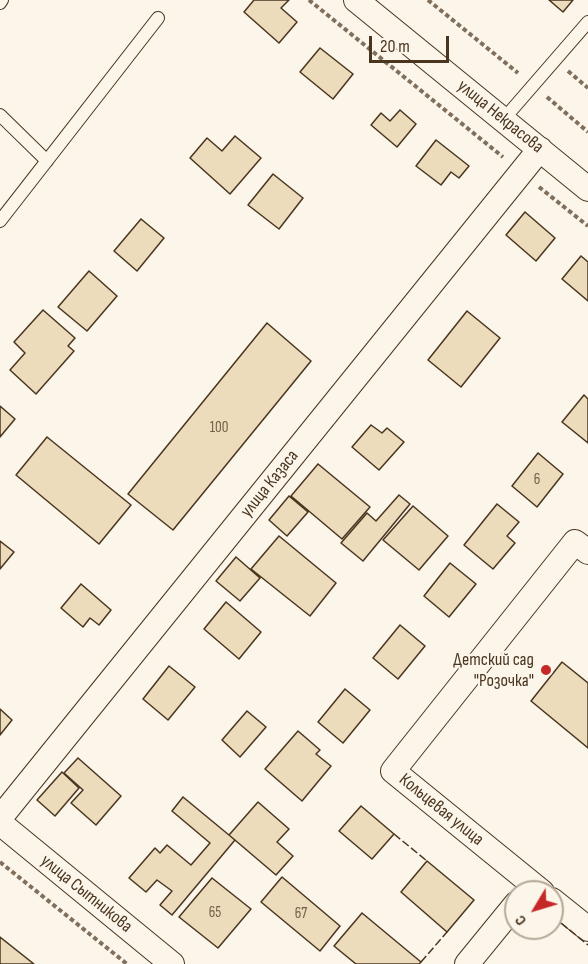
<!DOCTYPE html>
<meta charset="utf-8">
<style>
body{margin:0}
#map{position:relative;width:588px;height:964px;overflow:hidden;background:#fbf6e9;font-family:"Sofia Sans Condensed",sans-serif}
canvas{display:block}
.north{position:absolute;left:504px;top:880px;width:60px;height:60px;box-sizing:border-box;background:#fbf6e9;border:2px solid #b4a999;border-radius:50%;rotate:232deg;font-size:16px;font-weight:700;line-height:24px;text-align:center;color:#4a3520}
.north::after{content:'';display:block;margin:auto;width:21px;height:27px;background:#c62828;clip-path:polygon(50% 0,100% 100%,50% 72%,0 100%)}
.scale{position:absolute;left:369px;top:36px;width:80px;height:27px;box-sizing:border-box;border:3px solid #4a3520;border-top:0;padding-left:8px;font-size:18px;line-height:21px;white-space:nowrap;color:#4a3520;-webkit-text-stroke:4px #fbf6e9;paint-order:stroke}
</style>
<div id="map">
<canvas width="588" height="964"></canvas>
<div class="north">С</div>
<div class="scale">20 m</div>
</div>
<script>
const c = document.querySelector('canvas').getContext('2d');
c.lineJoin = 'round';
function fillPath(path, color) { c.fillStyle = color; c.fill(path, 'evenodd'); }
const poly = rows => new Path2D(rows.map(r => 'M' + r).join(''));
function stroke(path, color, width, dash) { c.strokeStyle = color; c.lineWidth = width; c.lineCap = dash ? 'butt' : 'round'; c.setLineDash(dash || []); c.stroke(path); }
function write(font, color, halo, rows, align = 'center') {
  c.font = font + ' "Sofia Sans Condensed",sans-serif'; c.lineWidth = 4.5; c.setLineDash([]); c.textBaseline = 'middle'; c.strokeStyle = halo; c.fillStyle = color; for (const [text, x, y, turn = 0] of rows) {
    c.save(); c.translate(x, y); c.rotate((+turn || 0) * Math.PI / 180); c.textAlign = isNaN(turn) ? turn : align; if (halo) c.strokeText(text, 0, 0); c.fillText(text, 0, 0); c.restore();
  }
}
const building = poly([
 [254,0,289,0,281,8,297,22,279,43,244,12,254,0],
 [549,0,573,0,563,12,549,0],
 [320,48,353,74,333,99,300,72,320,48],
 [400,110,416,124,397,147,371,125,381,113,390,121,400,110],
 [235,136,261,158,230,194,190,158,207,138,222,151,235,136],
 [436,140,469,166,459,178,451,172,441,185,416,166,436,140],
 [273,174,303,198,279,229,248,205,273,174],
 [525,212,555,238,536,261,506,235,525,212],
 [141,219,164,238,137,271,114,251,141,219],
 [581,256,588,262,588,301,562,279,581,256],
 [89,271,117,296,87,331,58,307,89,271],
 [43,310,75,338,68,346,74,351,36,394,10,370,25,353,14,342,43,310],
 [467,311,500,338,461,387,428,360,467,311],
 [267,323,311,361,173,530,128,494,267,323],
 [584,395,588,399,588,443,562,422,584,395],
 [0,406,15,419,0,437,0,406],
 [371,425,382,433,387,428,404,442,379,470,352,447,371,425],
 [47,437,131,505,99,544,16,475,47,437],
 [538,453,563,474,537,507,512,486,538,453],
 [318,464,370,507,342,539,291,496,318,464],
 [399,495,410,504,363,561,341,543,367,513,376,521,399,495],
 [289,496,308,512,287,536,269,520,289,496],
 [497,504,519,522,507,536,515,543,493,569,464,545,497,504],
 [413,506,448,536,419,570,383,540,413,506],
 [279,536,336,583,310,616,251,569,279,536],
 [0,541,14,552,0,569,0,541],
 [236,557,260,578,240,601,216,581,236,557],
 [450,563,476,584,449,617,424,596,450,563],
 [81,584,111,610,99,625,90,618,83,627,61,608,81,584],
 [226,602,261,632,239,659,204,629,226,602],
 [400,625,425,646,398,679,373,658,400,625],
 [562,662,588,683,588,748,531,701,562,662],
 [169,666,195,687,168,720,143,699,169,666],
 [345,689,370,710,343,743,318,722,345,689],
 [0,709,12,720,0,735,0,709],
 [247,711,266,727,240,757,222,740,247,711],
 [298,731,320,750,316,754,331,766,302,801,265,769,298,731],
 [78,758,121,796,96,825,71,803,83,790,64,773,78,758],
 [62,772,79,788,55,816,37,800,62,772],
 [183,797,235,840,172,915,160,905,172,891,157,880,146,892,129,878,155,848,160,853,167,845,191,865,210,843,172,811,183,797],
 [258,802,289,829,277,842,293,856,276,875,229,835,258,802],
 [361,806,394,834,372,859,339,831,361,806],
 [427,861,474,900,447,932,401,892,427,861],
 [282,877,340,926,320,951,261,902,282,877],
 [212,878,251,909,218,948,179,917,212,878],
 [362,913,421,962,419,964,356,964,334,946,362,913],
 [0,937,34,964,0,964,0,937]
]);
fillPath(building, '#ecdcbc');
stroke(building, '#4a3520', 1.5);
const service = poly([
 [0,3,2,0],
 [0,115,47,161],
 [503,120,588,22],
 [0,221,158,18]
]);
const minor = poly([
 [356,0,588,189],
 [0,818,540,149],
 [0,823,172,964],
 [542,892,393,771,575,542,588,552],
 [552,900,588,929],
 [467,964,516,904]
]);
stroke(service, '#4a3520', 14);
stroke(minor, '#4a3520', 26);
stroke(poly([
 [309,0,503,157],
 [428,0,518,73],
 [568,71,588,88],
 [547,97,588,132],
 [539,187,588,226],
 [0,862,127,964]
]), '#7f6f5c', 4, [4.5, 3]);
stroke(service, '#fbf6e9', 12);
stroke(minor, '#fbf6e9', 24);
stroke(poly([
 [394,834,427,861],
 [561,923,588,945],
 [421,962,447,932]
]), '#4a3520', 1.5, [8, 3]);
for (const [x, y, r, color] of [
 [546,670,6,"#c62828"]
]) { const dot = new Path2D(); dot.arc(x, y, r, 0, 2 * Math.PI); c.fillStyle = color; c.fill(dot); stroke(dot, '#fbf6e9', 2); }
write('15px', '#725f47', null, [
 ["100",219,428],
 ["6",537,480],
 ["65",215,913],
 ["67",301,914]
]);
write('18px', '#4a3520', '#fbf6e9', [
 ["улица Некрасова",500,117,39],
 ["улица Казаса",270,484,-51],
 ["Кольцевая улица",441,810,39],
 ["улица Сытникова",86,894,39]
]);
write('18px', '#4a3520', '#fbf6e9', [
 ["Детский сад",534,660],
 ["\"Розочка\"",534,681]
], 'right');
</script>
